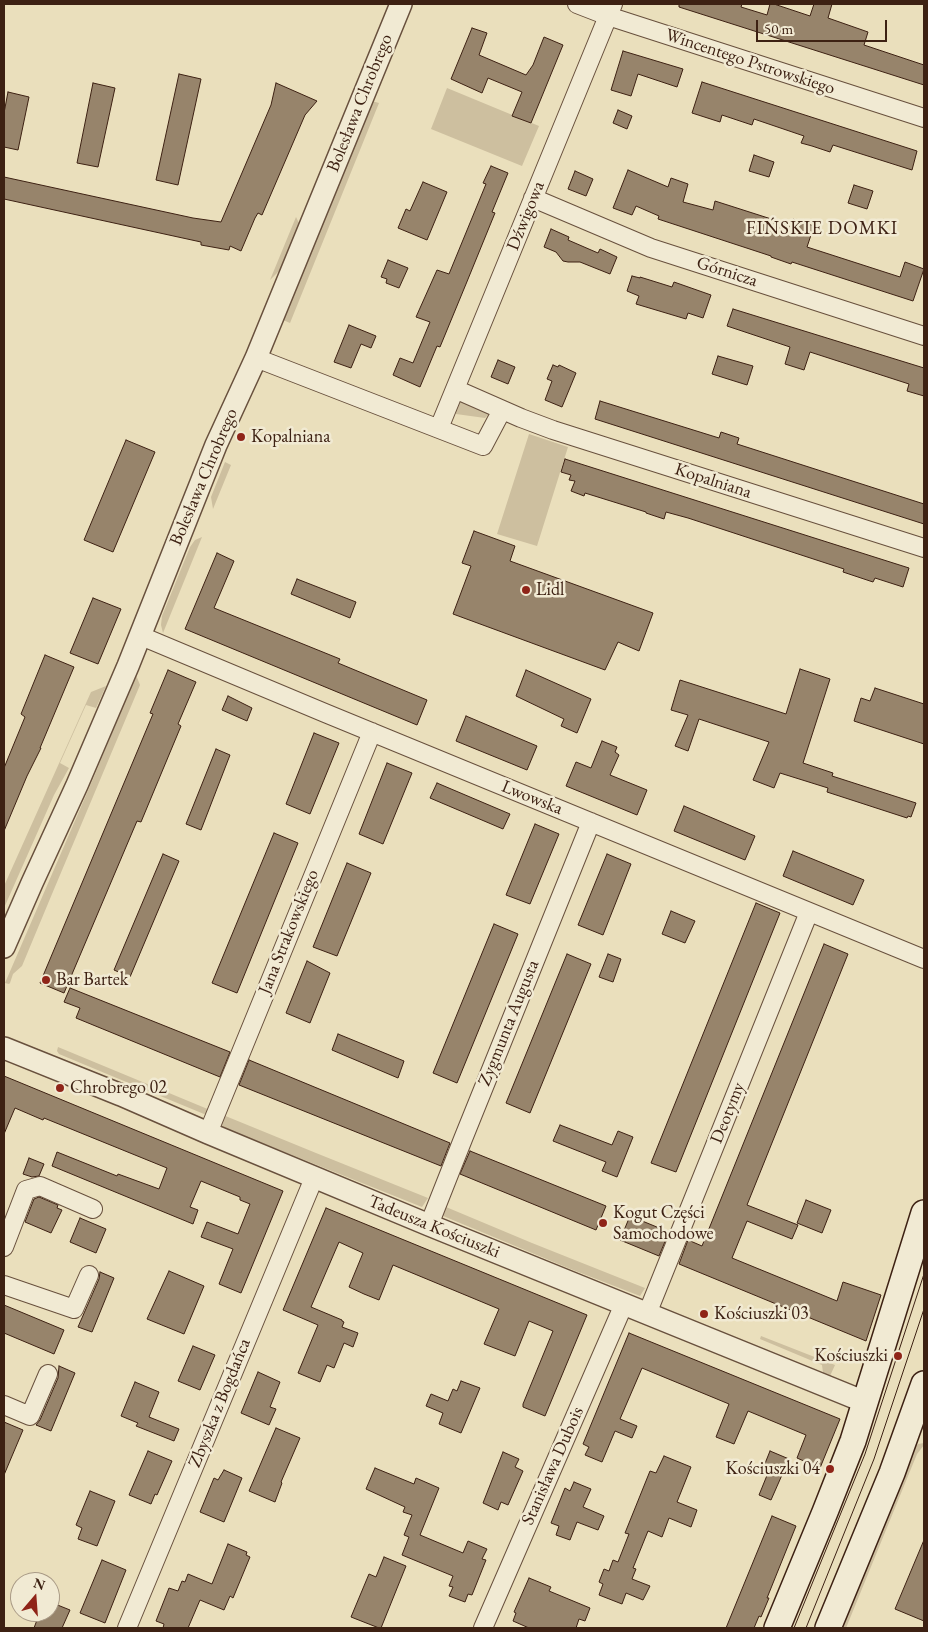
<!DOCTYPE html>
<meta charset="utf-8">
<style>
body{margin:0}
#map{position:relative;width:928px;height:1632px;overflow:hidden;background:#eadfbc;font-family:"EB Garamond",serif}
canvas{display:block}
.frame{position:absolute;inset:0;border:5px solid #3d2113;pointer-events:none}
.north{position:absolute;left:10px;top:1572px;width:50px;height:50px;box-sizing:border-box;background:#f1ead3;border:1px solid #a99a86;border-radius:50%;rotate:18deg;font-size:14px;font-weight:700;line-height:20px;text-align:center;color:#3d2113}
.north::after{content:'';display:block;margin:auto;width:18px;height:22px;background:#8f2418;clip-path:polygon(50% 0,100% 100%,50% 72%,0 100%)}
.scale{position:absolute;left:756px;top:20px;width:131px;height:22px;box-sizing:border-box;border:2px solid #3d2113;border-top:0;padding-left:6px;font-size:15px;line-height:18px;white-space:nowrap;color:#3d2113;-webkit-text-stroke:4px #f1ead3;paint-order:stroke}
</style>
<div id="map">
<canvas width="928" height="1632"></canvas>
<div class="frame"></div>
<div class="north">N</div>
<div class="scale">50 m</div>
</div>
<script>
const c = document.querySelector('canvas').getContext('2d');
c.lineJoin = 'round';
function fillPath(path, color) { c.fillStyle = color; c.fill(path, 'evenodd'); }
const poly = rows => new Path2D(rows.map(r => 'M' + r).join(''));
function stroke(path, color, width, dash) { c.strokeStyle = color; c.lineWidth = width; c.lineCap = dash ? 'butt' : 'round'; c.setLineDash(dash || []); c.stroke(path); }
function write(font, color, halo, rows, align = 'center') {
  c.font = font + ' "EB Garamond",serif'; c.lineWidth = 5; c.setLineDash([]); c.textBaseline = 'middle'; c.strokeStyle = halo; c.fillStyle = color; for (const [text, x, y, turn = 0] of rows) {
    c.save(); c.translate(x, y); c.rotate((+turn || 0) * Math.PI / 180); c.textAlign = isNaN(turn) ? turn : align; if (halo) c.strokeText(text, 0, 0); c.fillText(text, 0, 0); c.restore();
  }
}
fillPath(poly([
 [447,88,539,126,522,166,431,129],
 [372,101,379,103,290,323,283,320],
 [296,217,299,223,280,270,270,280],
 [459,400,490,413,485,418,456,414,455,412],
 [529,434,568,447,537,546,497,534],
 [225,462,231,465,213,509,211,497],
 [202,537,163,633,161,625,162,616,190,547,195,540],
 [136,675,140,685,52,894,22,966,13,974,10,983,9,984,5,983,93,779],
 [106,686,96,708,86,705,60,763,69,768,54,795,4,908,4,886,91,692],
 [58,1047,210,1110,207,1113,204,1114,107,1074,59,1054,57,1051],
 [223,1115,316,1153,428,1198,422,1207,227,1129,221,1125,221,1119],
 [446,1207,532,1243,645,1288,640,1296,568,1268,448,1218,443,1216,443,1212],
 [761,1336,835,1365,830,1376,823,1373,822,1365,760,1339],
 [924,1443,924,1445,917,1454,846,1628,838,1628,914,1447,918,1444]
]), '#cdbf9f');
const building = poly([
 [679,4,742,4,741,7,767,15,770,4,774,4,810,16,814,4,832,4,828,18,868,32,864,45,924,65,924,85,679,7,679,4],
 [472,28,487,33,479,55,526,75,533,65,544,37,563,45,531,123,512,116,522,92,488,78,482,93,451,79,472,28],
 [623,51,683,69,677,87,638,74,631,96,611,90,623,51],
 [179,74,201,79,178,185,156,180,179,74],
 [702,82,917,151,912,170,833,145,830,152,812,146,801,143,804,136,754,119,752,125,722,115,720,122,692,113,702,82],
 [93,83,115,88,98,167,77,163,93,83],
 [276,83,317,101,305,115,262,215,258,213,255,218,241,251,230,246,229,250,201,245,201,242,4,199,4,177,193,218,221,222,271,105,276,83],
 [8,92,29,97,18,150,4,147,4,113,8,92],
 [618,110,632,116,627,129,613,123,618,110],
 [754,155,774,162,769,177,749,171,754,155],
 [491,166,508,173,492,212,495,213,466,284,440,347,437,346,420,387,393,375,400,358,413,363,430,322,416,317,437,270,449,274,486,184,483,183,491,166],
 [628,170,668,187,671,178,688,184,683,202,713,210,715,201,790,225,793,219,814,226,807,247,900,277,905,262,924,269,913,301,792,262,791,264,771,257,771,256,658,219,659,216,636,206,632,215,613,208,628,170],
 [575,171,593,179,586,196,568,189,575,171],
 [423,182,447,192,427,240,398,228,406,209,410,211,423,182],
 [854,185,873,191,867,209,848,203,854,185],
 [551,229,569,237,568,240,598,253,600,249,617,257,610,274,580,262,568,262,563,261,556,252,544,247,551,229],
 [388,260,408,268,399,288,386,283,387,279,381,277,388,260],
 [632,276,640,278,640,277,672,287,674,282,711,295,703,318,688,313,686,319,636,304,639,296,627,291,632,276],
 [733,309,924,368,924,396,907,391,909,384,810,352,804,370,785,364,790,347,727,326,733,309],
 [349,325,376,336,371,348,361,344,351,368,334,362,349,325],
 [718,356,753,366,747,385,712,374,718,356],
 [498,360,515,367,508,384,491,377,498,360],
 [553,365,558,367,559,365,576,373,562,407,545,400,552,381,547,379,553,365],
 [600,401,719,438,721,432,739,438,737,444,924,504,924,524,595,419,600,401],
 [126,440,155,452,113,552,84,540,126,440],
 [565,459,909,568,903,587,875,578,873,582,843,572,844,569,688,518,666,512,664,519,646,513,646,512,585,493,584,496,571,491,575,481,569,480,571,475,561,472,565,459],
 [474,531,515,546,510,561,653,613,639,651,618,642,605,670,453,614,471,566,462,563,474,531],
 [217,553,234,561,214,608,340,659,338,663,427,700,417,725,185,629,217,553],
 [297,579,356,602,350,618,291,594,297,579],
 [93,598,121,609,98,664,70,653,93,598],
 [45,655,74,667,40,748,41,748,27,776,4,831,4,768,25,717,21,714,45,655],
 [800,669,830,679,803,763,833,773,832,776,916,803,911,817,908,816,907,818,827,792,828,788,780,773,774,788,753,780,769,742,699,719,688,751,675,746,688,715,671,710,680,680,786,714,800,669],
 [168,670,196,682,178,724,181,726,141,822,137,821,64,993,40,983,153,714,150,713,168,670],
 [526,670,591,699,577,733,561,726,564,719,516,696,526,670],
 [875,688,924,704,924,744,854,721,861,698,870,701,875,688],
 [228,696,252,708,247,721,222,710,228,696],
 [466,716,537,746,527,770,456,741,466,716],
 [314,733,339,743,310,814,286,804,314,733],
 [602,741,617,747,615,752,619,755,610,775,647,790,637,815,566,786,576,762,591,768,602,741],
 [216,749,230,755,201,830,186,824,216,749],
 [387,763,412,773,383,844,359,834,387,763],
 [437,783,510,814,503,829,430,798,437,783],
 [684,806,755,836,745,860,674,831,684,806],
 [535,824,559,834,530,904,506,895,535,824],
 [274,833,298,843,237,993,212,983,274,833],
 [793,851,864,880,853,905,783,876,793,851],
 [163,854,179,861,130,977,114,970,163,854],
 [607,854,631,864,603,935,578,925,607,854],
 [347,863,371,873,337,956,313,947,347,863],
 [756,903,780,913,676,1172,651,1163,756,903],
 [671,911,695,921,685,943,662,934,671,911],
 [494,924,518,934,457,1083,433,1073,494,924],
 [824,944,848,954,747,1205,798,1225,792,1239,747,1221,732,1258,837,1301,843,1282,881,1295,866,1341,679,1264,688,1240,702,1246,824,944],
 [567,954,591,964,530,1113,506,1103,567,954],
 [608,954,621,959,613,982,599,977,608,954],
 [307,961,330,973,310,1023,286,1013,307,961],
 [70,988,230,1052,220,1077,76,1018,80,1008,64,1002,70,988],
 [338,1034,404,1061,398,1078,332,1050,338,1034],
 [249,1060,450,1143,441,1166,239,1085,249,1060],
 [4,1076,283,1191,241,1293,219,1284,233,1249,201,1237,207,1222,238,1234,250,1204,240,1200,240,1197,201,1181,190,1207,198,1210,193,1224,52,1166,57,1152,117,1176,118,1174,159,1189,167,1168,44,1118,43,1120,15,1108,4,1134,4,1076],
 [560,1125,612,1145,618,1131,633,1137,617,1177,602,1171,606,1162,553,1141,560,1125],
 [470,1151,606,1206,596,1230,460,1174,470,1151],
 [29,1158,44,1164,39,1176,32,1177,23,1174,29,1158],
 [39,1197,58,1205,57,1208,62,1210,51,1233,25,1222,34,1199,39,1197],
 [806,1200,831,1210,822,1233,797,1223,806,1200],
 [326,1208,587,1315,545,1416,523,1407,523,1404,553,1331,529,1321,515,1356,484,1344,499,1309,393,1265,379,1300,364,1294,349,1287,363,1253,339,1242,311,1307,342,1320,342,1321,344,1322,342,1327,358,1333,353,1347,344,1343,334,1368,327,1365,320,1382,298,1373,318,1325,283,1310,326,1208],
 [630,1216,669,1232,659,1256,620,1240,630,1216],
 [80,1218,106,1229,96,1253,70,1242,80,1218],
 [169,1271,204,1286,184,1334,147,1319,169,1271],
 [100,1272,114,1278,92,1332,78,1327,99,1279,100,1272],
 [4,1305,64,1330,54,1354,4,1333,4,1305],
 [629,1333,840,1419,820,1468,797,1458,806,1435,748,1411,734,1444,716,1437,729,1404,642,1368,620,1419,637,1426,632,1438,615,1431,602,1462,585,1455,589,1447,583,1444,629,1333],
 [193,1346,215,1355,200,1390,178,1381,193,1346],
 [59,1366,75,1373,51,1431,36,1425,40,1420,58,1378,59,1366],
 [258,1372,280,1382,270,1407,276,1409,269,1425,241,1413,258,1372],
 [461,1381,480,1388,461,1433,439,1424,443,1413,426,1406,431,1394,448,1401,453,1389,457,1391,461,1381],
 [135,1382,159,1392,149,1417,179,1429,174,1441,136,1426,138,1423,121,1416,135,1382],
 [4,1422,23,1430,4,1475,4,1422],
 [276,1428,300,1438,281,1482,282,1483,275,1502,249,1491,276,1428],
 [148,1451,172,1461,157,1495,155,1494,151,1504,129,1495,148,1451],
 [770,1451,789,1459,771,1500,759,1495,770,1468,764,1466,770,1451],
 [503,1452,519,1459,515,1467,523,1471,508,1505,501,1502,498,1510,483,1503,503,1452],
 [664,1456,691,1467,677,1502,697,1510,691,1527,669,1518,662,1537,648,1531,633,1568,636,1569,632,1579,650,1586,643,1600,626,1593,622,1604,599,1595,603,1584,599,1582,604,1569,609,1571,613,1560,618,1562,629,1534,625,1533,650,1471,656,1473,664,1456],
 [375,1468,414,1484,416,1478,439,1488,420,1535,463,1553,468,1541,487,1549,482,1559,486,1560,472,1595,468,1594,465,1602,449,1596,453,1587,449,1586,453,1576,402,1555,409,1537,404,1535,412,1515,403,1512,405,1507,366,1489,375,1468],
 [224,1470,242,1478,224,1522,200,1512,214,1478,218,1480,224,1470],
 [574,1482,591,1489,583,1507,604,1516,598,1530,577,1522,570,1540,556,1535,559,1526,551,1523,565,1488,570,1491,574,1482],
 [90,1491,115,1501,97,1546,78,1539,82,1528,76,1525,90,1491],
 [772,1516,796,1526,767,1598,769,1598,761,1617,759,1616,754,1628,726,1628,772,1516],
 [924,1540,924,1621,895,1609,924,1540],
 [228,1544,247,1552,246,1555,250,1557,233,1598,230,1596,224,1610,200,1600,188,1628,163,1628,164,1624,156,1621,169,1588,178,1591,182,1581,185,1582,188,1574,212,1584,228,1544],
 [384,1557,406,1566,381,1628,379,1628,351,1617,369,1574,376,1577,384,1557],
 [102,1560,126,1570,105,1623,80,1613,102,1560],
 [529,1578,551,1587,549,1591,590,1608,585,1621,579,1619,576,1628,529,1628,513,1621,516,1613,514,1612,529,1578],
 [50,1602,70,1610,62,1628,34,1628,40,1612,50,1612,50,1602]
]);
fillPath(building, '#97846b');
stroke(building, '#3d2113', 1);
const minor = poly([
 [577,4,608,16,924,118],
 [533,198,651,248,924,336],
 [256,358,483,446,502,410],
 [455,389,521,418,553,430,924,548],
 [439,428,613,4],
 [141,636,325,713,924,959],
 [208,1133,372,732],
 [429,1225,463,1139,591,822],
 [4,1247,26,1190,40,1186,93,1209],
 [4,1285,74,1309,89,1275],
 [647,1314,809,912],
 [4,1405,30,1416,48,1374],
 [127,1628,314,1178],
 [483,1628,624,1304]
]);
const tertiary = poly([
 [4,947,32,883,77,785,128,666,216,445,256,358,401,4],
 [4,1048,121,1095,208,1133,429,1225,865,1402]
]);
const secondary = poly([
 [777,1628,825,1512,853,1441,924,1213],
 [828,1628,892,1473,924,1384]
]);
stroke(minor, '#68503d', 20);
stroke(tertiary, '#68503d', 24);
stroke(secondary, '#3d2113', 28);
stroke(minor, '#f1ead3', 18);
stroke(tertiary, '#f1ead3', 21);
stroke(secondary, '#f1ead3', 25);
stroke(poly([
 [794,1628,865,1454,924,1274],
 [806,1628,874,1459,924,1309]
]), '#3d2113', 1);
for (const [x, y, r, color] of [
 [241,437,5,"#8f2418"],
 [526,590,5,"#8f2418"],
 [46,980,5,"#8f2418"],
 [60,1088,5,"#8f2418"],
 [603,1223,5,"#8f2418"],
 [704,1314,5,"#8f2418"],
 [898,1356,5,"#8f2418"],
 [830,1469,5,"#8f2418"]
]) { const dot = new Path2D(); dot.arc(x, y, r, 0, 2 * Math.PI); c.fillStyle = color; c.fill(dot); stroke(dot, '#f1ead3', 2); }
write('18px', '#3d2113', '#f1ead3', [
 ["Wincentego Pstrowskiego",750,62,18],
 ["Bolesława Chrobrego",360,103,-68],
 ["Dźwigowa",526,216,-68],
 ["Górnicza",727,272,18],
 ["Bolesława Chrobrego",204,477,-67],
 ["Kopalniana",713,481,18],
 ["Lwowska",532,798,22],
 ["Jana Strakowskiego",289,932,-68],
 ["Zygmunta Augusta",509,1023,-68],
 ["Deotymy",728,1113,-68],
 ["Tadeusza Kościuszki",434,1227,22],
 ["Zbyszka z Bogdańca",220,1403,-68],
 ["Stanisława Dubois",553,1466,-66]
]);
write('18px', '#3d2113', '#f1ead3', [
 ["Kopalniana",251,437],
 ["Lidl",536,590],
 ["Bar Bartek",56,980],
 ["Chrobrego 02",70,1088],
 ["Kogut Części",613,1213],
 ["Samochodowe",613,1234],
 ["Kościuszki 03",714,1314],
 ["Kościuszki",888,1356,"right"],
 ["Kościuszki 04",820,1469,"right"]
], 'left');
c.letterSpacing = '1px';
write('19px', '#3d2113', '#f1ead3', [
 ["FIŃSKIE DOMKI",822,229]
]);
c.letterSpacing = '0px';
</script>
